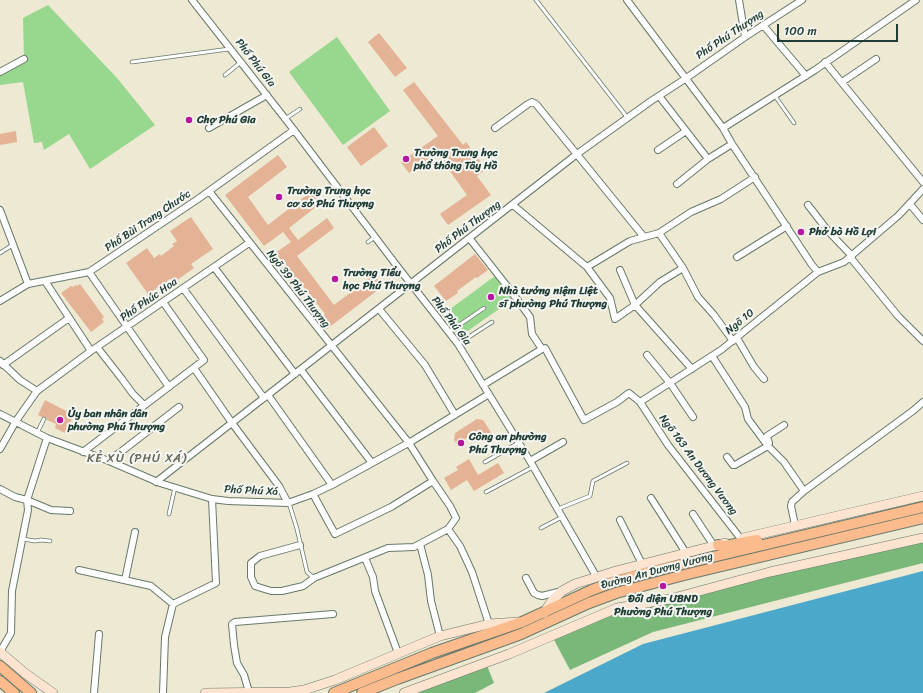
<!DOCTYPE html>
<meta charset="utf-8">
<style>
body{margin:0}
#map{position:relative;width:923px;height:693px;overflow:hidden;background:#ede9d2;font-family:Sriracha,sans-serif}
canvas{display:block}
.scale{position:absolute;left:777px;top:24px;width:121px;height:18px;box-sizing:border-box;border:2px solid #1f3d34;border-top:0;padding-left:5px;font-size:12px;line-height:14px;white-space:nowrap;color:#1f3d34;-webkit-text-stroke:3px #f6f6f2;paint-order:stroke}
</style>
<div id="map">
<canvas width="923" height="693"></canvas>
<div class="scale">100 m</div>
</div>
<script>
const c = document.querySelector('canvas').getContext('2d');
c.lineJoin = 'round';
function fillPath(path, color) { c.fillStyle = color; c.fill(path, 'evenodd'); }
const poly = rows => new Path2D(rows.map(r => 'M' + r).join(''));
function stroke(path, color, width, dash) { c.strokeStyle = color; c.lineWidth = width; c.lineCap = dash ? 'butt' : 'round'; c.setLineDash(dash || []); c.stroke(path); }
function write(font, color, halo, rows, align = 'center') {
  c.font = font + ' Sriracha,sans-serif'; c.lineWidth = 4; c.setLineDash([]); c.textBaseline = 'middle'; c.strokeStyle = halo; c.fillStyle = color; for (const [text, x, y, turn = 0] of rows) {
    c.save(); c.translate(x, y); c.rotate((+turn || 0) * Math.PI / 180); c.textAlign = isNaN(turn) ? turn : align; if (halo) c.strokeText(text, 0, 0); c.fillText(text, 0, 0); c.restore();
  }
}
fillPath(poly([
 [48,5,117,78,155,125,90,169,69,134,44,150,42,142,34,143,23,82,0,85,0,72,24,59,23,18],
 [337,37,390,111,343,145,289,72],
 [495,276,512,300,459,337,442,315]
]), '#97d78e');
fillPath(poly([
 [923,538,923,563,653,632,570,670,552,636,617,608],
 [486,663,494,683,475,693,404,693]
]), '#79b879');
fillPath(poly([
 [923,571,923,693,544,693,643,644]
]), '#4ca8ca');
fillPath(poly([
 [379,33,407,68,395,77,368,42],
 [414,82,463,145,466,142,486,169,477,176,491,195,448,225,440,214,467,195,437,153,409,173,401,162,438,136,403,90],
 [374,127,388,146,361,166,347,147],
 [16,131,17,142,0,145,0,134],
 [278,155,287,167,248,197,268,225,312,191,321,203,289,228,298,240,327,218,334,228,297,256,334,305,374,275,383,286,327,329,324,328,317,320,325,314,296,277,291,282,271,256,291,242,283,232,264,246,225,195],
 [191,217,213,249,191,264,194,268,173,283,170,279,148,294,126,263,147,248,154,258,160,254,161,256,174,246,172,244,177,241,170,231],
 [475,254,488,270,477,278,476,277,457,291,458,293,446,301,434,286],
 [80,284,104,317,102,319,104,322,91,332,61,293,71,286,73,287,76,285,77,286],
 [45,400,74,415,65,433,55,428,56,424,47,420,46,417,42,417,38,415],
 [477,419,483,420,492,434,483,440,478,431,457,444,454,440,455,433],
 [469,459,478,475,498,463,504,473,474,491,467,480,451,490,444,478,458,470,456,467]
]), '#e4b295');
const lane = poly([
 [536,0,627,117],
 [132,62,229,49],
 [225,75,241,62],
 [775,96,794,123],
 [285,119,300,109],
 [368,242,375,237],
 [0,253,14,244],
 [449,332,484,308],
 [458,344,492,322],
 [37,433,44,419],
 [485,462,518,443],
 [486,492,533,467],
 [289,503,297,529,307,572,314,578],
 [558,509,590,496,593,481,627,463],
 [169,514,175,487],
 [541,528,562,517],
 [23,539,35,541,41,540,50,541]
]);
const street = poly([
 [192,0,294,130,397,266,458,344,530,461,596,576],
 [627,0,723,128,732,144,812,265,818,272],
 [739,0,745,37],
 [763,25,806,76],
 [825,62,923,182],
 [0,72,24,59],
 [842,82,876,59],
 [659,96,708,159],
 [209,128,267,95],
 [495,128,528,104,532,102,536,104,644,237],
 [723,128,815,70,916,0],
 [658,150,686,131],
 [677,184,708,159,732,144],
 [209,191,409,443,433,481,450,506,456,518,448,529,414,547,388,548,314,578,303,586,282,591,271,591,255,586,251,577,251,563,260,556,300,545],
 [910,204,923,220],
 [513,205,587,267,610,298,615,319,635,305,692,369],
 [808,205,828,231,852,256],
 [0,210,28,284],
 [659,233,683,268,698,297,714,315,733,341],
 [470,239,507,286,530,317,532,334,542,349],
 [737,257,787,226],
 [850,257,898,316,923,341],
 [214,267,295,374],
 [587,267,630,241,659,233,691,212,721,199,755,177],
 [620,270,635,305,660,282,683,268],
 [89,272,169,387],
 [45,281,91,351],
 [183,288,264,398],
 [0,301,28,284,89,272,198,199,294,130],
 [379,309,425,365,455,415],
 [737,338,754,367,764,379],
 [97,347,122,379,133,394,144,405],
 [542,349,545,348,584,420,617,402,629,393,640,402,668,445,741,539],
 [647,355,670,383,693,417],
 [712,356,745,407,748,419,768,446,784,462,804,491],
 [0,361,20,380,37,391],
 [3,365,69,318],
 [194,368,232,423,279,486,288,503],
 [301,370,372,463],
 [483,385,542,349],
 [268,395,332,485],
 [640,402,721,350,818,272,844,262,899,215,923,189],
 [0,414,47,438,109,461,160,483,212,499,228,501,288,503,313,494,332,485,412,441,489,394],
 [769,443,767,436,784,425],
 [0,449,16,421,37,391,91,351,249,243],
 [83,452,204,360,163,302],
 [727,457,733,465,735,465,768,446],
 [109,461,179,407],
 [530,461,563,442],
 [156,482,577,154,651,101,685,79,745,37,802,0],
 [0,489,15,497,27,500,51,510,70,511],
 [313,494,335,534,391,507,433,481],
 [651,498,686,553],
 [693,514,714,546],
 [620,520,642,564],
 [795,525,791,506,792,502,804,491,914,410,923,402],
 [448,529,460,546,472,572,489,624],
 [420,544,428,575,431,601,440,636],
 [365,558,373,577,375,591,398,653],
 [79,570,151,586,173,604],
 [526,578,534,593,538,595,542,596,562,591],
 [125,580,135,532],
 [0,652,11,633,12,591,28,510,27,500,47,438],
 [249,692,244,675,237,663,234,645,232,624,235,622,333,614],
 [94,693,99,634],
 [163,693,165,637,173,604,216,583,212,499]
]);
const secondary = poly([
 [743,538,923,496],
 [544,613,551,602,562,591,575,584,616,571,725,543],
 [0,652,26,674,53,693],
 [205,693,290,692,304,690,335,680,440,636,489,624,519,622],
 [404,693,509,654,617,608,670,599,770,572,923,538]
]);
const primary = poly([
 [718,545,725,546,757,540],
 [0,666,31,693],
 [0,681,14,693],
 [334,693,432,653,522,622,592,590,613,582,645,573,923,507],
 [362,693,397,679,521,634,589,603,616,593,684,575,923,518]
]);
stroke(lane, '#67796b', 4.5);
stroke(street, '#67796b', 8);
stroke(secondary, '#67796b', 10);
stroke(primary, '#67796b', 12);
stroke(lane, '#fff', 3);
stroke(street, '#fff', 6);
stroke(secondary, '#fde4d1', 9);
stroke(primary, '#fbbb8d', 10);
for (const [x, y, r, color] of [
 [189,120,4,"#b5179e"],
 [406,159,4,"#b5179e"],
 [279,197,4,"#b5179e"],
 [801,232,4,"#b5179e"],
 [335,279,4,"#b5179e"],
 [491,297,4,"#b5179e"],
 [60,420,4,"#b5179e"],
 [461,443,4,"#b5179e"],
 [663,586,4,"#b5179e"]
]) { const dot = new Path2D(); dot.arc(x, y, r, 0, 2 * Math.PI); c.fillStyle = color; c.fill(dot); stroke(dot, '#f6f6f2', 1.5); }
write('11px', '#1f3d34', '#f6f6f2', [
 ["Phố Phú Thượng",730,35,-34],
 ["Phố Phú Gia",255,63,52],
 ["Phố Bùi Trang Chước",148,221,-34],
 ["Phố Phú Thượng",468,227,-37],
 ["Ngõ 39 Phú Thượng",298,289,52],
 ["Phố Phúc Hoa",149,300,-35],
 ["Phố Phú Gia",451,321,53],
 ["Ngõ 10",740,322,-39],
 ["Ngõ 163 An Dương Vương",698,465,53],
 ["Phố Phú Xá",251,491,3],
 ["Đường An Dương Vương",657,571,-15]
]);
write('bold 11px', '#1f3d34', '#f6f6f2', [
 ["Chợ Phú Gia",197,120],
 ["Trường Trung học",414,153],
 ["phổ thông Tây Hồ",414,166],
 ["Trường Trung học",287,191],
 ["cơ sở Phú Thượng",287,204],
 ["Phở bò Hồ Lợi",809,232],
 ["Trường Tiểu",343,273],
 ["học Phú Thượng",343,286],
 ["Nhà tưởng niệm Liệt",499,291],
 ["sĩ phường Phú Thượng",499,304],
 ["Ủy ban nhân dân",68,414],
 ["phường Phú Thượng",68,427],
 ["Công an phường",469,437],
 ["Phú Thượng",469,450],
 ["Đối diện UBND",663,599,"center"],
 ["Phường Phú Thượng",663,612,"center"]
], 'left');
c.letterSpacing = '1px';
write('12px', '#646656', '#f6f6f2', [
 ["KẺ XÙ (PHÚ XÁ)",137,459]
]);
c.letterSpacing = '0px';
</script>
